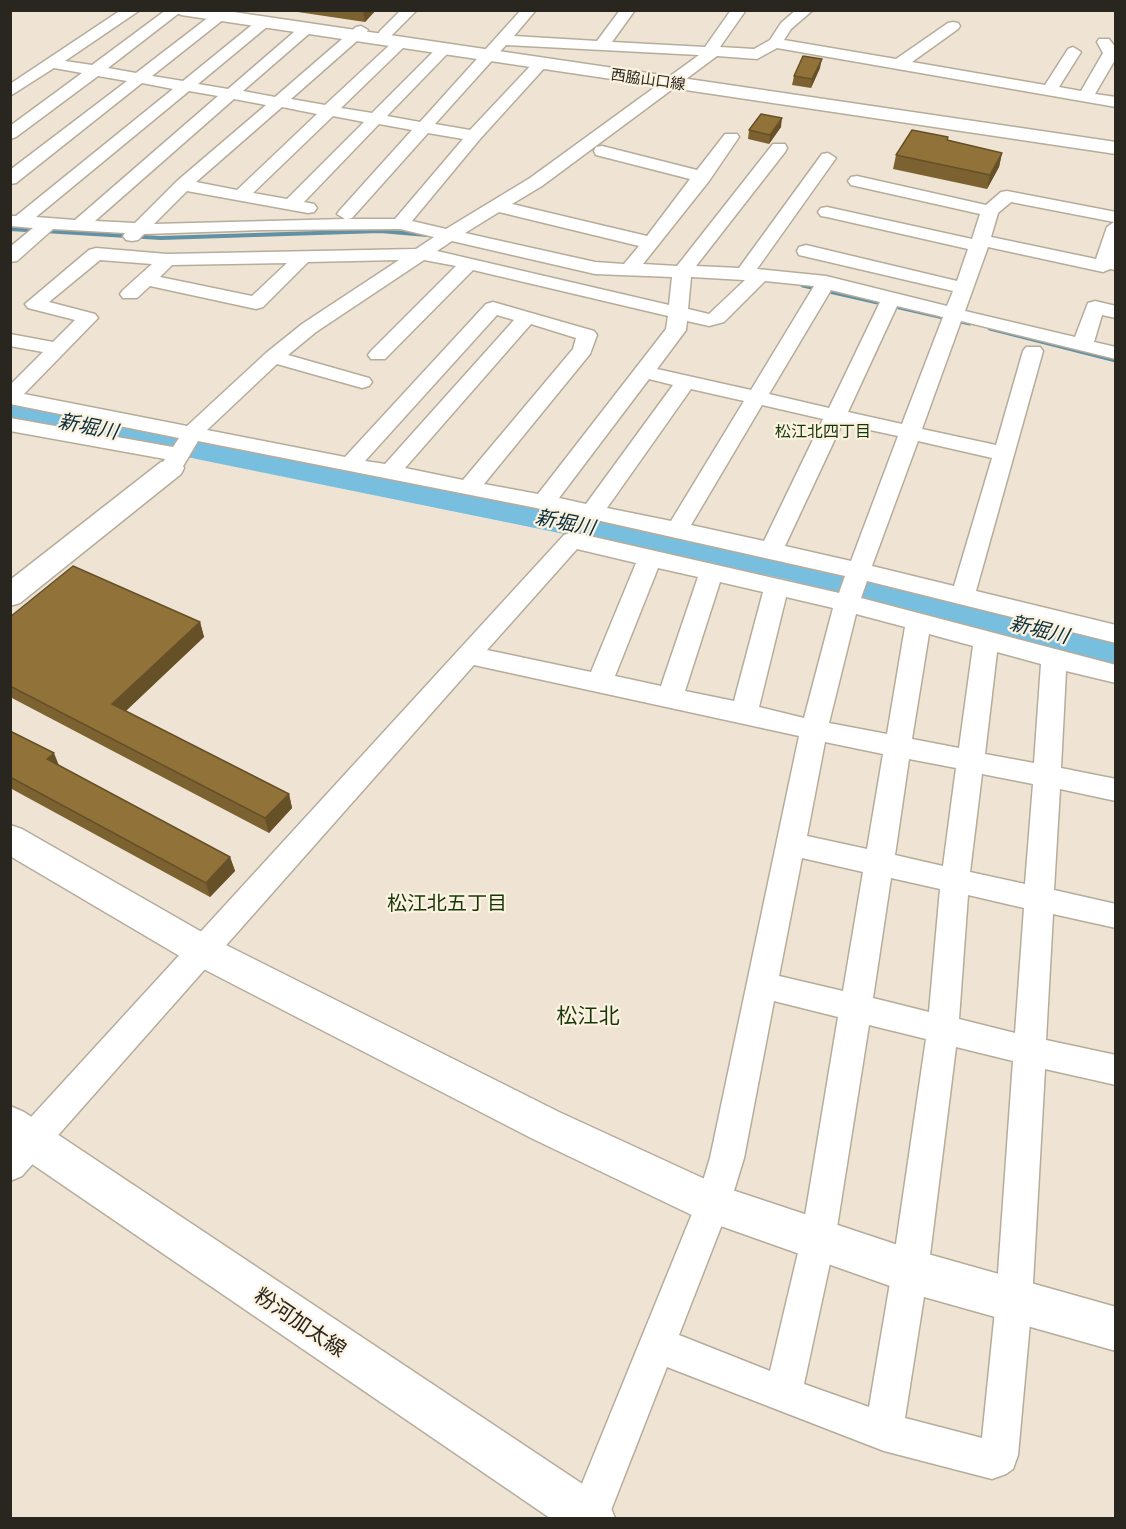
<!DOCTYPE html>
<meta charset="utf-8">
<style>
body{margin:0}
#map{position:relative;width:1126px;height:1529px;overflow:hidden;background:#efe4d3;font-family:"Public Sans",sans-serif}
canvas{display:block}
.frame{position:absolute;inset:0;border:12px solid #29251f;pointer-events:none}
</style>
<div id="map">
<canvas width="1126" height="1529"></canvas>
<div class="frame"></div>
</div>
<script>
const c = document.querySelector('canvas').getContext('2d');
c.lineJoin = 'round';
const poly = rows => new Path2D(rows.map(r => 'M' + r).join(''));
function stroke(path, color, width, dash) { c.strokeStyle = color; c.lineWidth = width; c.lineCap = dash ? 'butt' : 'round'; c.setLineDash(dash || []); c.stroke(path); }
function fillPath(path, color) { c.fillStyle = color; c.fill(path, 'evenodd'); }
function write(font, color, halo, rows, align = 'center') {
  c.font = font + ' "Public Sans","Noto Sans JP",sans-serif'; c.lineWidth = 4.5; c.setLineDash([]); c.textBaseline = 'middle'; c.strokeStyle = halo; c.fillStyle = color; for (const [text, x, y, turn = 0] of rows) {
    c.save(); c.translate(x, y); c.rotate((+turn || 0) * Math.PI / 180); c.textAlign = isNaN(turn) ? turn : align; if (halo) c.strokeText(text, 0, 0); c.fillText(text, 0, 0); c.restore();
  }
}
stroke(poly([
 [10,229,161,238,380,231,427,235]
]), '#6091a5', 4);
stroke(poly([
 [803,285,970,323],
 [990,328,1116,360]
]), '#6091a5', 5);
fillPath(poly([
 [10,401,785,555,1116,636,1116,664,785,579,10,421,10,401]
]), '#78bfdf');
const minor = poly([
 [121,10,140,10,65,61,92,65,166,10,183,10,108,68,136,73,214,13,224,13,226,16,224,19,152,76,183,81,258,20,268,20,270,23,268,26,198,84,228,89,301,26,311,26,313,29,311,32,243,91,275,97,356,27,361,26,368,30,366,33,291,99,325,105,395,40,405,40,407,43,405,46,341,108,372,113,438,47,448,47,451,50,448,53,387,116,420,122,521,10,536,10,514,36,597,41,620,10,635,10,612,42,705,47,731,10,746,10,720,47,754,49,770,40,781,23,796,10,813,10,791,29,784,40,896,59,948,23,953,22,958,23,960,26,958,29,912,62,1045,85,1068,49,1073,47,1081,52,1059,87,1081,91,1103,53,1097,42,1099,39,1109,39,1116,48,1116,58,1095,94,1116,97,1116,107,777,48,757,59,717,56,542,186,512,204,647,236,690,179,596,155,594,151,596,147,602,146,697,170,725,134,737,134,739,137,709,181,643,264,677,266,773,144,785,144,787,148,785,152,696,266,739,268,822,154,828,153,836,158,757,269,826,276,947,306,953,291,799,255,797,251,799,247,806,245,957,281,968,249,827,217,821,216,818,212,821,208,827,207,972,239,980,214,851,185,848,181,851,177,857,176,986,205,1001,192,1007,191,1116,212,1116,270,1110,269,1103,272,988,247,965,311,1075,337,1088,303,1095,301,1116,306,1116,318,1102,315,1094,342,1116,347,1116,359,961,321,922,429,996,445,1023,351,1026,347,1040,347,1043,351,976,591,1116,625,1116,643,867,581,861,598,1116,665,1116,683,1066,671,1061,768,1116,779,1116,801,1060,789,1054,890,1116,904,1116,928,1053,914,1046,1040,1116,1055,1116,1085,1045,1069,1032,1301,1018,1455,1013,1469,1006,1474,992,1479,884,1451,667,1367,608,1518,568,1518,696,1204,710,1158,799,736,474,665,22,1176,10,1181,10,1140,564,535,572,532,839,593,845,576,592,519,198,441,179,473,171,475,163,473,160,468,165,459,10,431,10,418,173,447,179,438,10,404,10,385,43,352,10,346,10,334,53,342,75,320,28,308,25,304,89,250,96,248,167,254,416,249,434,237,400,229,263,230,144,234,138,240,132,241,126,240,123,236,125,233,53,229,17,261,10,262,10,247,33,228,10,226,10,216,16,216,173,89,142,83,16,183,10,184,10,170,127,81,98,76,16,137,10,139,10,126,82,73,54,68,10,96,10,84,121,10],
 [506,45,699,55,530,178,446,229,412,221,480,139,548,64,545,61,535,61,470,130,435,124,506,45],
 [189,91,218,96,75,220,36,217,189,91],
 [234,99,266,105,177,181,135,223,95,221,234,99],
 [282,107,317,114,237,190,196,182,282,107],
 [333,116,364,122,287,199,253,193,333,116],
 [379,124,412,130,340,210,337,214,345,219,154,224,187,191,308,213,314,212,317,208,314,204,304,202,379,124],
 [428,133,463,139,395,219,347,219,352,218,428,133],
 [1011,202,1114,222,1107,227,1096,259,991,237,998,213,1011,202],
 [499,212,639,246,624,264,595,262,465,233,499,212],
 [452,241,595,274,672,277,669,305,437,251,452,241],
 [100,260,152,264,123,290,120,294,123,298,137,298,150,286,256,309,263,307,308,262,399,260,302,324,266,353,187,426,24,394,98,318,95,314,49,302,100,260],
 [424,260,456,266,371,351,368,355,371,359,385,359,473,270,668,316,666,329,538,494,484,484,590,354,597,335,594,331,493,302,486,304,345,457,207,430,277,364,362,388,369,386,372,382,369,378,288,355,316,332,424,260],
 [287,263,252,296,160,277,172,265,287,263],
 [691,277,744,280,745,280,709,314,688,309,691,277],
 [765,281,814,286,751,390,657,369,686,330,687,321,709,326,724,322,765,281],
 [831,290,880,302,829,408,769,394,831,290],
 [897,306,943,317,902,424,848,412,897,306],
 [497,315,514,320,385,464,365,461,497,315],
 [531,324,576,338,573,349,463,480,405,468,531,324],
 [649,379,673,385,586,504,559,498,649,379],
 [691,389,744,401,671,521,607,508,691,389],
 [762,405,823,419,764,541,691,525,762,405],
 [842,424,898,436,851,561,785,546,842,424],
 [918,441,992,458,954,586,872,566,918,441],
 [577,549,636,563,591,672,487,650,577,549],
 [658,568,698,577,661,686,615,676,658,568],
 [720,582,763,592,734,701,685,691,720,582],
 [786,597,833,608,804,718,759,707,786,597],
 [856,614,905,627,887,734,829,723,856,614],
 [929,634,973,646,959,748,912,739,929,634],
 [997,652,1041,664,1034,763,985,754,997,652],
 [825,742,883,754,867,849,807,836,825,742],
 [909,759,956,768,943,866,895,855,909,759],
 [982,774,1033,784,1025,884,970,872,982,774],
 [802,858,863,872,843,991,779,976,802,858],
 [891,878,940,889,929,1012,873,998,891,878],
 [968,895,1024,908,1015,1033,959,1019,968,895],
 [774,1001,838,1017,801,1240,770,1371,679,1335,730,1204,744,1158,774,1001],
 [869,1025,926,1039,892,1271,869,1407,804,1384,835,1240,869,1025],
 [956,1047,1013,1061,996,1301,982,1438,905,1418,928,1271,956,1047],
 [401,10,417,10,390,37,380,37,378,34,380,31,401,10]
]);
const tertiary = poly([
 [173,10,220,10,1116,142,1116,154,181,15,173,10],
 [171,460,181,462,184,468,181,474,20,603,10,606,10,580,161,462,171,460],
 [10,825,22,829,214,939,559,1112,720,1186,910,1249,1116,1307,1116,1351,910,1293,698,1218,531,1138,188,961,10,856,10,825]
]);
const primary = poly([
 [10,1106,24,1112,608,1501,615,1518,550,1518,10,1149,10,1106]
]);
stroke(minor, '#b6ac9b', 3);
stroke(tertiary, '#b6ac9b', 3);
stroke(primary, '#b6ac9b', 3);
fillPath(minor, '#fff');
fillPath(tertiary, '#fff');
fillPath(primary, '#fff');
fillPath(poly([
 [291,10,376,10,365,22,291,11],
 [820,68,811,88,792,85,794,76],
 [781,127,769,144,748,139,749,130],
 [948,137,948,140,1002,153,999,167,987,189,893,169,896,155],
 [10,617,200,622,204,637,126,711,289,794,292,808,269,833,10,697],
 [10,731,59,766,230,857,235,871,210,897,10,788]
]), '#7d6231');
fillPath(poly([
 [363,10,376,10,365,22],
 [822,59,820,68,811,88,812,79],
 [782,118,781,127,769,144,770,135],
 [1002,153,999,167,987,189,990,175],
 [200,622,204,637,117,719,112,704],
 [54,753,60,768,47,759],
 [289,794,292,808,269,833,265,818],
 [230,857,235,871,210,897,206,883]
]), '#665028');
const building = poly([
 [803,56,822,59,812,79,794,76,803,56],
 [761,114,782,118,770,135,749,130,761,114],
 [912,130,948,137,947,140,1002,153,990,175,896,155,912,130],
 [73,566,200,622,112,704,289,794,265,818,10,686,10,617,73,566],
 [10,731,54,753,47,759,230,857,206,883,10,777,10,731]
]);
fillPath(building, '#917239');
stroke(building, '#665028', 1.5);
write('15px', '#29251f', '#fcf2e0', [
 ["西脇山口線",648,80,8]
]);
write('16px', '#153609', '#fcf2e0', [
 ["松江北四丁目",823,432]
]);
write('italic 20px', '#0b2e3b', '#fcf2e0', [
 ["新堀川",88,427,11],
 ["新堀川",565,523,11],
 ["新堀川",1039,630,14]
]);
write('20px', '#153609', '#fcf2e0', [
 ["松江北五丁目",447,904]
]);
write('21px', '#153609', '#fcf2e0', [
 ["松江北",588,1017]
]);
write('21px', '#29251f', '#fcf2e0', [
 ["粉河加太線",300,1323,34]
]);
</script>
